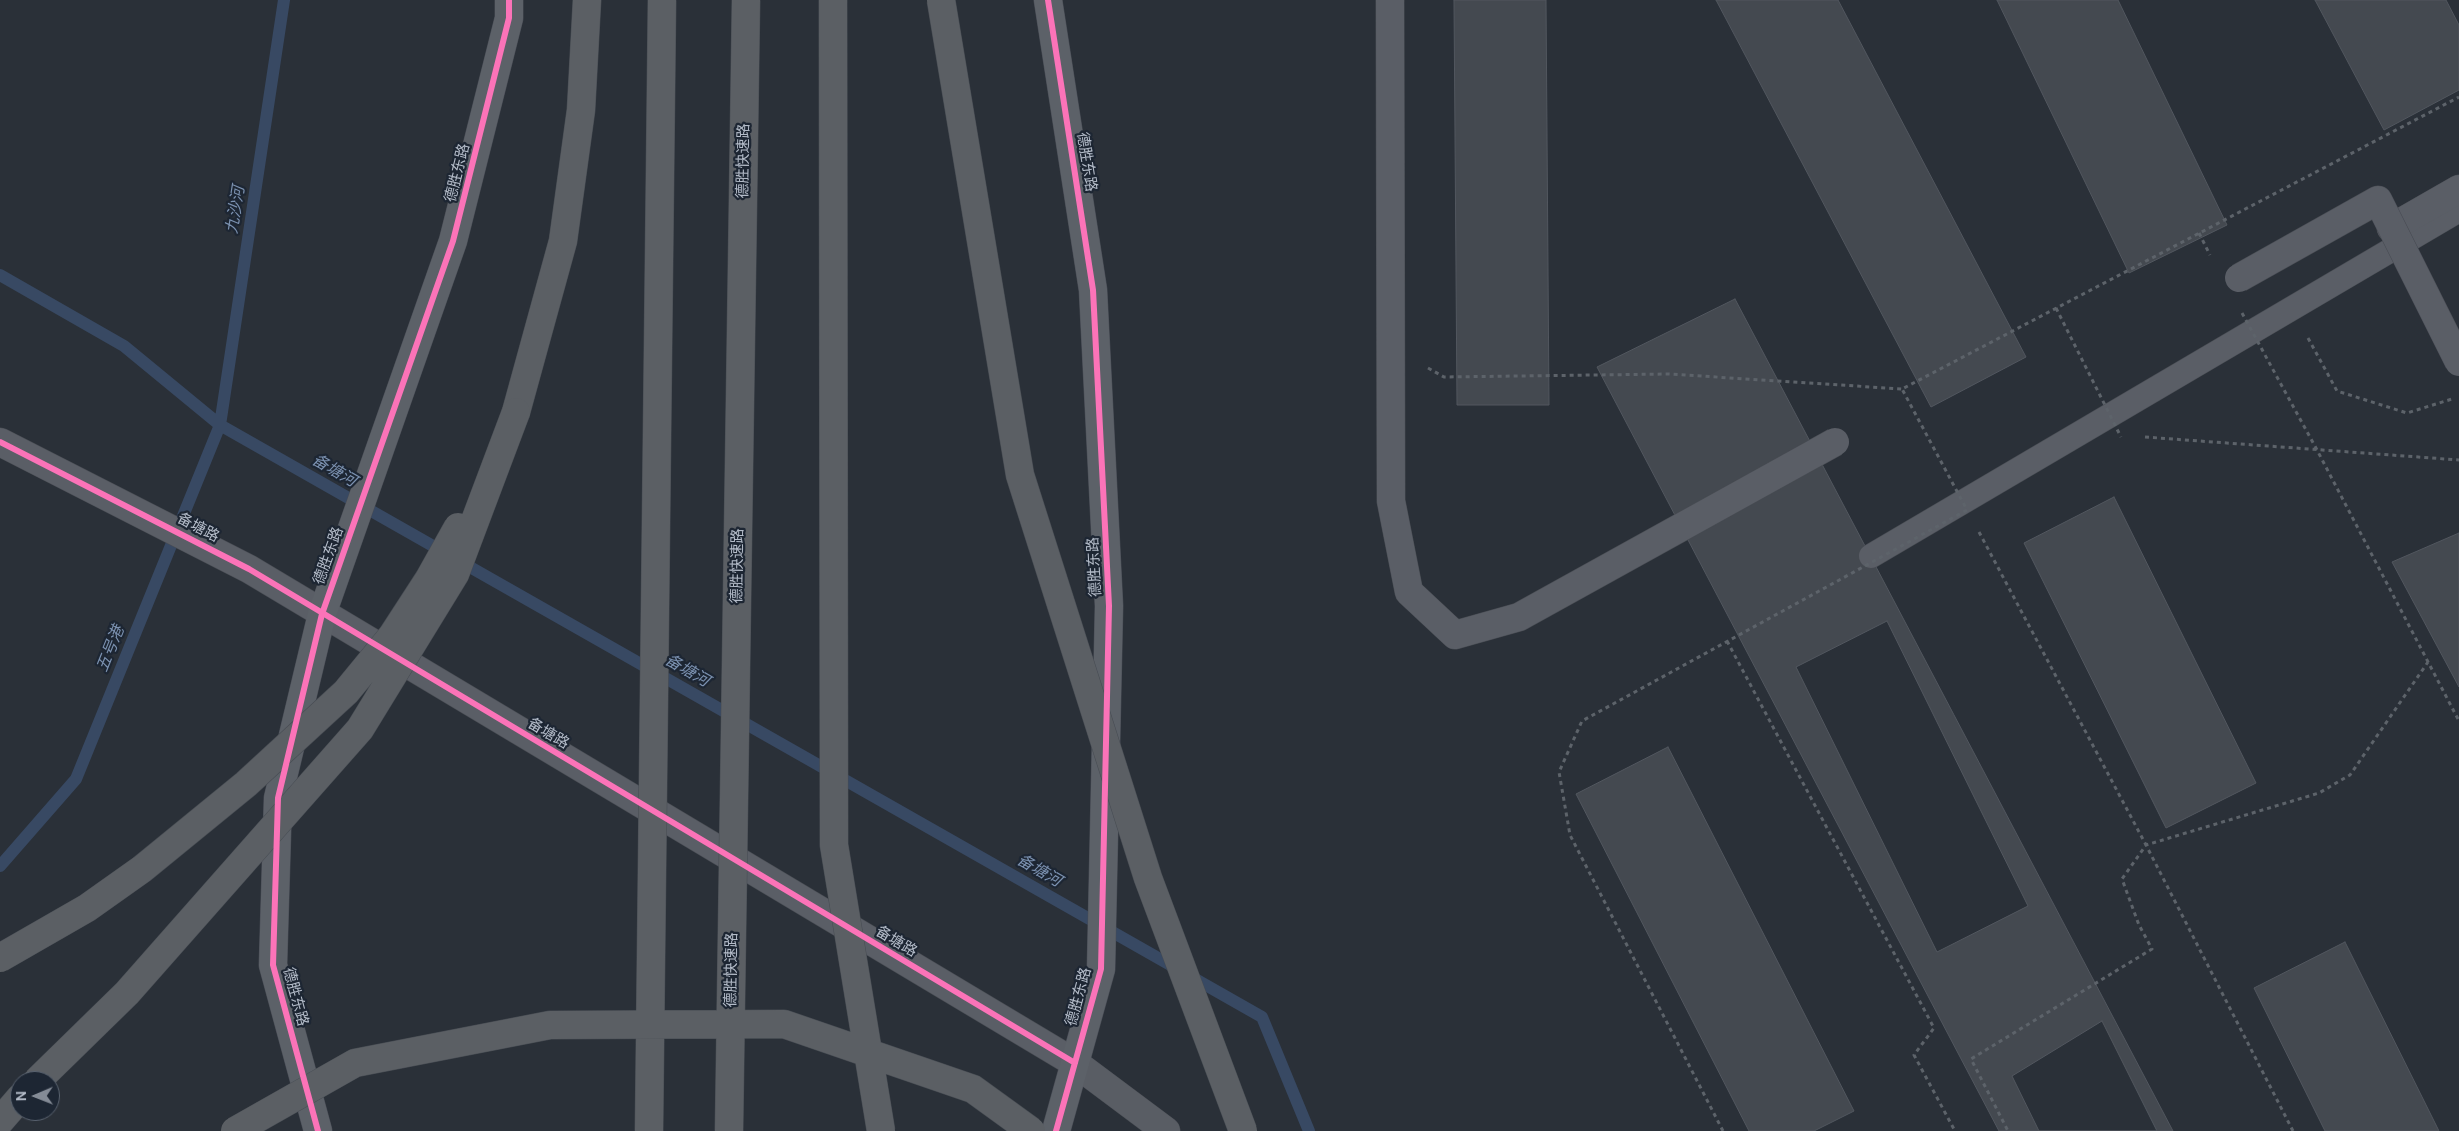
<!DOCTYPE html>
<meta charset="utf-8">
<style>
body{margin:0}
#map{position:relative;width:2459px;height:1131px;overflow:hidden;background:#2a3038;font-family:"DM Sans",sans-serif}
canvas{display:block}
.north{position:absolute;left:10px;top:1071px;width:50px;height:50px;box-sizing:border-box;background:#1d2633;border:1px solid #59626f;border-radius:50%;rotate:269deg;font-size:14px;font-weight:700;line-height:20px;text-align:center;color:#b4bcc9}
.north::after{content:'';display:block;margin:auto;width:18px;height:22px;background:#848b96;clip-path:polygon(50% 0,100% 100%,50% 72%,0 100%)}
</style>
<div id="map">
<canvas width="2459" height="1131"></canvas>
<div class="north">N</div>
</div>
<script>
const c = document.querySelector('canvas').getContext('2d');
c.lineJoin = 'round';
const poly = rows => new Path2D(rows.map(r => 'M' + r).join(''));
function stroke(path, color, width, dash) { c.strokeStyle = color; c.lineWidth = width; c.lineCap = dash ? 'butt' : 'round'; c.setLineDash(dash || []); c.stroke(path); }
function fillPath(path, color) { c.fillStyle = color; c.fill(path, 'evenodd'); }
function write(font, color, halo, rows, align = 'center') {
  c.font = font + ' "DM Sans","Noto Sans SC",sans-serif'; c.lineWidth = 4.5; c.setLineDash([]); c.textBaseline = 'middle'; c.strokeStyle = halo; c.fillStyle = color; for (const [text, x, y, turn = 0] of rows) {
    c.save(); c.translate(x, y); c.rotate((+turn || 0) * Math.PI / 180); c.textAlign = isNaN(turn) ? turn : align; if (halo) c.strokeText(text, 0, 0); c.fillText(text, 0, 0); c.restore();
  }
}
stroke(poly([
 [0,275,124,346,220,425,1262,1017,1309,1131],
 [0,866,76,779,220,425,284,0]
]), '#384963', 12);
const building = poly([
 [1454,0,1546,0,1549,405,1457,405,1454,0],
 [1716,0,1838,0,2026,357,1931,407,1716,0],
 [1997,0,2118,0,2227,225,2129,273,1997,0],
 [2315,0,2446,0,2459,25,2459,90,2384,130,2315,0],
 [1735,299,2173,1131,1999,1131,1597,367,1735,299],
 [2114,497,2256,783,2166,828,2024,543,2114,497],
 [2459,533,2459,687,2392,562,2459,533],
 [1887,621,2028,906,1937,952,1796,667,1887,621],
 [1668,747,1854,1111,1814,1131,1749,1131,1576,794,1668,747],
 [2345,942,2439,1131,2325,1131,2254,988,2345,942],
 [2102,1021,2157,1131,2039,1131,2012,1076,2102,1021]
]);
fillPath(building, '#444950');
stroke(building, '#52575f', 1);
const service = poly([
 [1871,556,2459,210]
]);
const minor = poly([
 [2391,228,2459,189]
]);
const tertiary = poly([
 [0,442,249,569,1075,1063]
]);
const secondary = poly([
 [1075,1063,1166,1131]
]);
const primary = poly([
 [1048,0,1093,290,1109,606,1101,969,1056,1131],
 [318,1131,273,965,278,798,322,614,453,241,509,18,509,0]
]);
const trunk = poly([
 [516,412,563,241,581,110,587,0],
 [0,1121,20,1098]
]);
stroke(service, '#484c53', 25);
stroke(minor, '#484c53', 29);
stroke(tertiary, '#484c53', 29);
stroke(secondary, '#484c53', 29);
stroke(primary, '#484c55', 29);
stroke(trunk, '#474c53', 29);
stroke(poly([
 [2308,338,2337,391,2407,413,2452,399],
 [2145,437,2459,460],
 [1979,532,2146,845,2122,879,2139,925,2152,949,1971,1059,2008,1131],
 [2293,1131,2146,845,2319,793,2350,775,2428,662]
]), '#5d636a', 3, [4, 4]);
stroke(service, '#5a5e66', 24);
stroke(minor, '#5a5e66', 28);
stroke(tertiary, '#5a5e66', 28);
stroke(secondary, '#595d64', 28);
stroke(primary, '#5c6168', 28);
stroke(trunk, '#5b5f64', 28);
const minorBridge = poly([
 [1390,0,1391,501,1409,592,1455,635,1519,617,1835,442],
 [2239,278,2378,200,2459,362]
]);
const trunkBridge = poly([
 [833,0,834,845,881,1131],
 [941,0,1020,475,1148,878,1243,1131],
 [0,958,87,908,142,869,246,784,346,692,392,636,429,579,458,527],
 [37,1081,127,993,360,729,455,574,516,412],
 [235,1131,355,1063,550,1025,784,1024,973,1089,1031,1131],
 [649,1131,662,0],
 [729,1131,746,0]
]);
stroke(minorBridge, '#484c53', 29, []);
stroke(trunkBridge, '#474c53', 29, []);
stroke(poly([
 [2199,233,2210,255],
 [2056,308,2121,437],
 [2242,313,2317,450,2459,721],
 [1428,368,1444,377,1669,374,1902,389],
 [1727,641,1934,1028,1914,1055,1955,1131],
 [1723,1131,1570,835,1559,772,1582,721,1967,510,1902,389,2459,97]
]), '#5d636a', 3, [4, 4]);
stroke(minorBridge, '#5a5e66', 28);
stroke(trunkBridge, '#5b5f64', 28);
stroke(poly([
 [1048,0,1093,290,1109,606,1101,969,1056,1131],
 [0,442,249,569,1075,1063],
 [318,1131,273,965,278,798,322,614,453,241,509,18,509,0]
]), '#fb73b8', 6);
write('15px', '#b4bcc9', '#1d2633', [
 ["德胜快速路",744,161,-89],
 ["德胜东路",1086,162,81],
 ["德胜东路",458,173,-76],
 ["备塘路",198,528,28],
 ["德胜东路",329,556,-70],
 ["德胜快速路",738,566,-89],
 ["德胜东路",1095,567,-93],
 ["备塘路",548,734,31],
 ["备塘路",896,942,31],
 ["德胜快速路",732,970,-89],
 ["德胜东路",295,997,75],
 ["德胜东路",1079,997,-75]
]);
write('italic 16px', '#7c92b1', '#1d2633', [
 ["九沙河",236,210,-81],
 ["备塘河",334,471,30],
 ["五号港",111,649,-68],
 ["备塘河",687,671,30],
 ["备塘河",1039,871,30]
]);
</script>
